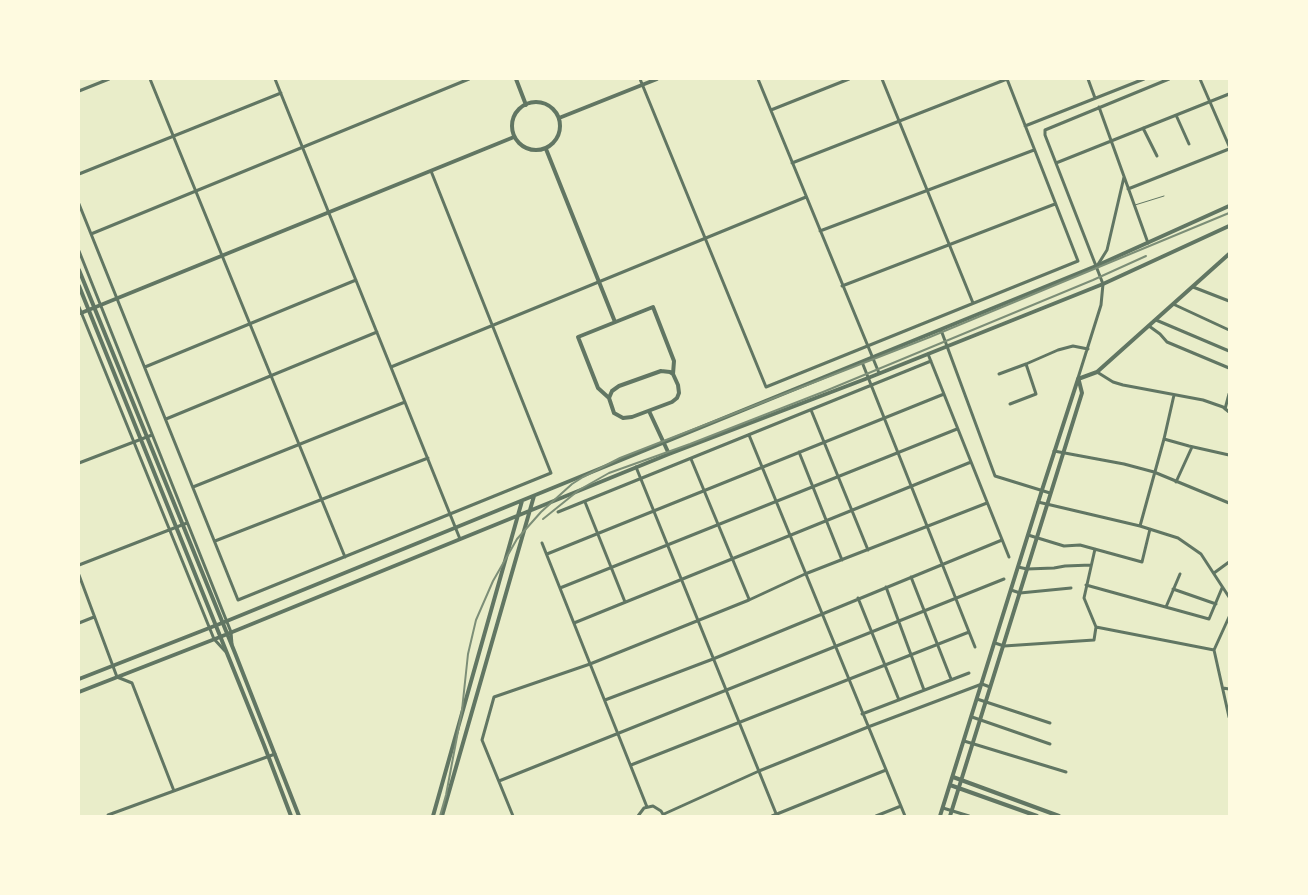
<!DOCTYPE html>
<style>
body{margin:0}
#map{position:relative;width:1308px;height:895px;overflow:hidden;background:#e9edc9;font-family:Raleway,sans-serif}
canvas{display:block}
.frame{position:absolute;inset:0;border:80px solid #fefae0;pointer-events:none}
</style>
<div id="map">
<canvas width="1308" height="895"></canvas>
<div class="frame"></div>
</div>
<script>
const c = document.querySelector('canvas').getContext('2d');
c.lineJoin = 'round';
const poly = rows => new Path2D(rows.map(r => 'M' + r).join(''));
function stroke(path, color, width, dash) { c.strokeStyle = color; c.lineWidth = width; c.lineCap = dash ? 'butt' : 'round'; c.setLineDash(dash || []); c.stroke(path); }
stroke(poly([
 [1135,205,1164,196]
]), '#617663', 1);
stroke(poly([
 [150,79,345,557],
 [275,79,460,539],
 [640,79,766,387,1078,261,1007,79],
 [758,79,879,373],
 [882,79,973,303],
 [1088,79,1095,98],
 [1200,79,1229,146],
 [79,91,109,79],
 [1099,107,1148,243],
 [771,110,849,79],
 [1176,115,1189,144],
 [1025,126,1144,79],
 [1143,128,1157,156],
 [792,163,1007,79],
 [1056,163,1229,94],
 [79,174,281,93],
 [1128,189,1229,149],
 [79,204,238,600,551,473,431,171],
 [820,231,1034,150],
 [91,234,469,79],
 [79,251,223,612,231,632,232,644],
 [1097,266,1107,250,1124,177],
 [842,286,1055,204],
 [1193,287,1229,301],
 [1173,304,1229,330],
 [79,307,214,639,225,651],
 [1156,320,1229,351],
 [1149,326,1160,334,1167,342,1229,368],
 [941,330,995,476,1050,493],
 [928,354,1009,557],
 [862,362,975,647],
 [145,367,356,280],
 [391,367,806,197],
 [1097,372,1113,382,1123,385,1203,400,1223,407,1229,412],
 [999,374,1026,364,1058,350,1073,346,1088,349],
 [1078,378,1101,305,1103,284,1045,135,1045,130,1169,79],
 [1010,404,1036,394,1026,364],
 [1225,409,1229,394],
 [811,410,868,550],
 [166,419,377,332],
 [749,435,905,816],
 [1164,439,1189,446,1229,455],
 [1054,451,1124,464,1154,472,1229,503],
 [799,452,842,560],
 [691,459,749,599],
 [79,463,152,435],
 [636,467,777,816],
 [1176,482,1192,447],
 [193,487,405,402],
 [585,502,625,602],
 [1038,502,1140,526,1178,538,1201,554,1229,597],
 [558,512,931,361],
 [1140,526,1164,439,1174,395],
 [1028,535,1064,546,1080,545,1142,562,1150,529],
 [215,541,428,458],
 [542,543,647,807],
 [1095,549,1084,598,1096,627,1214,650],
 [547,554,944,394],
 [79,565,187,523],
 [1018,567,1027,569,1054,568,1065,566,1091,565],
 [1214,573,1229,562],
 [79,575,117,677,132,683,174,791],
 [911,577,951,679],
 [1086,585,1209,619,1222,588],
 [886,587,924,690],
 [560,588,957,429],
 [1173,589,1216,604],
 [1011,590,1020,593,1071,588],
 [858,598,899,700],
 [1166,607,1180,574],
 [1229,617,1214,650,1229,717],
 [79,623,94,617],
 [574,623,971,462],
 [995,643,1004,646,1094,640,1096,627],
 [1223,688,1229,689],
 [977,699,1050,723],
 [605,700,713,659,1002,540],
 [862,714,969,673],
 [972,717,1050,744],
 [964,741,1066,772],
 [631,765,969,632],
 [499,781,1004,579],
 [943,808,969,816],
 [664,814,759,771,868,727,982,684,990,687],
 [109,816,108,815,275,754],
 [513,816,482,740,494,697,590,664,749,600,805,574,987,503],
 [638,816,644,808,653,806,661,811,664,816],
 [772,816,886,770],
 [876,816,901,806]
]), '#617663', 3);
stroke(poly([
 [516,79,526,105],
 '512 126a24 24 0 1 1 48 0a24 24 0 1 1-48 0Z',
 [559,118,657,79],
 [546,149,615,322],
 [79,270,235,653,299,816],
 [79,286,264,745,291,816],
 [81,313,514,137],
 [661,371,670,372,673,374,678,385,679,393,677,398,672,402,632,417,623,418,614,413,609,398,612,391,619,386,661,371],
 [1078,379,1097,372,1229,254],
 [609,398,598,388,578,337,653,307,674,361,673,374],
 [649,411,669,454],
 [79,679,222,623,1096,266,1229,206],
 [79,692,220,637,669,454,868,378,1103,284,1229,226],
 [953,777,1059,816],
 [950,785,1037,816],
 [433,816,522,501],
 [442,816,534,496],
 [940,816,1042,490,1078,379],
 [950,816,1082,393,1079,381]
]), '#617663', 4);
stroke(poly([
 [543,519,579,490,609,473,690,444,823,392,1093,280,1146,256],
 [440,816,446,795,462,710,468,654,476,620,493,581,517,539,541,512,572,484,583,477,620,458,930,337,1229,213]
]), '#7c8e77', 2);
</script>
